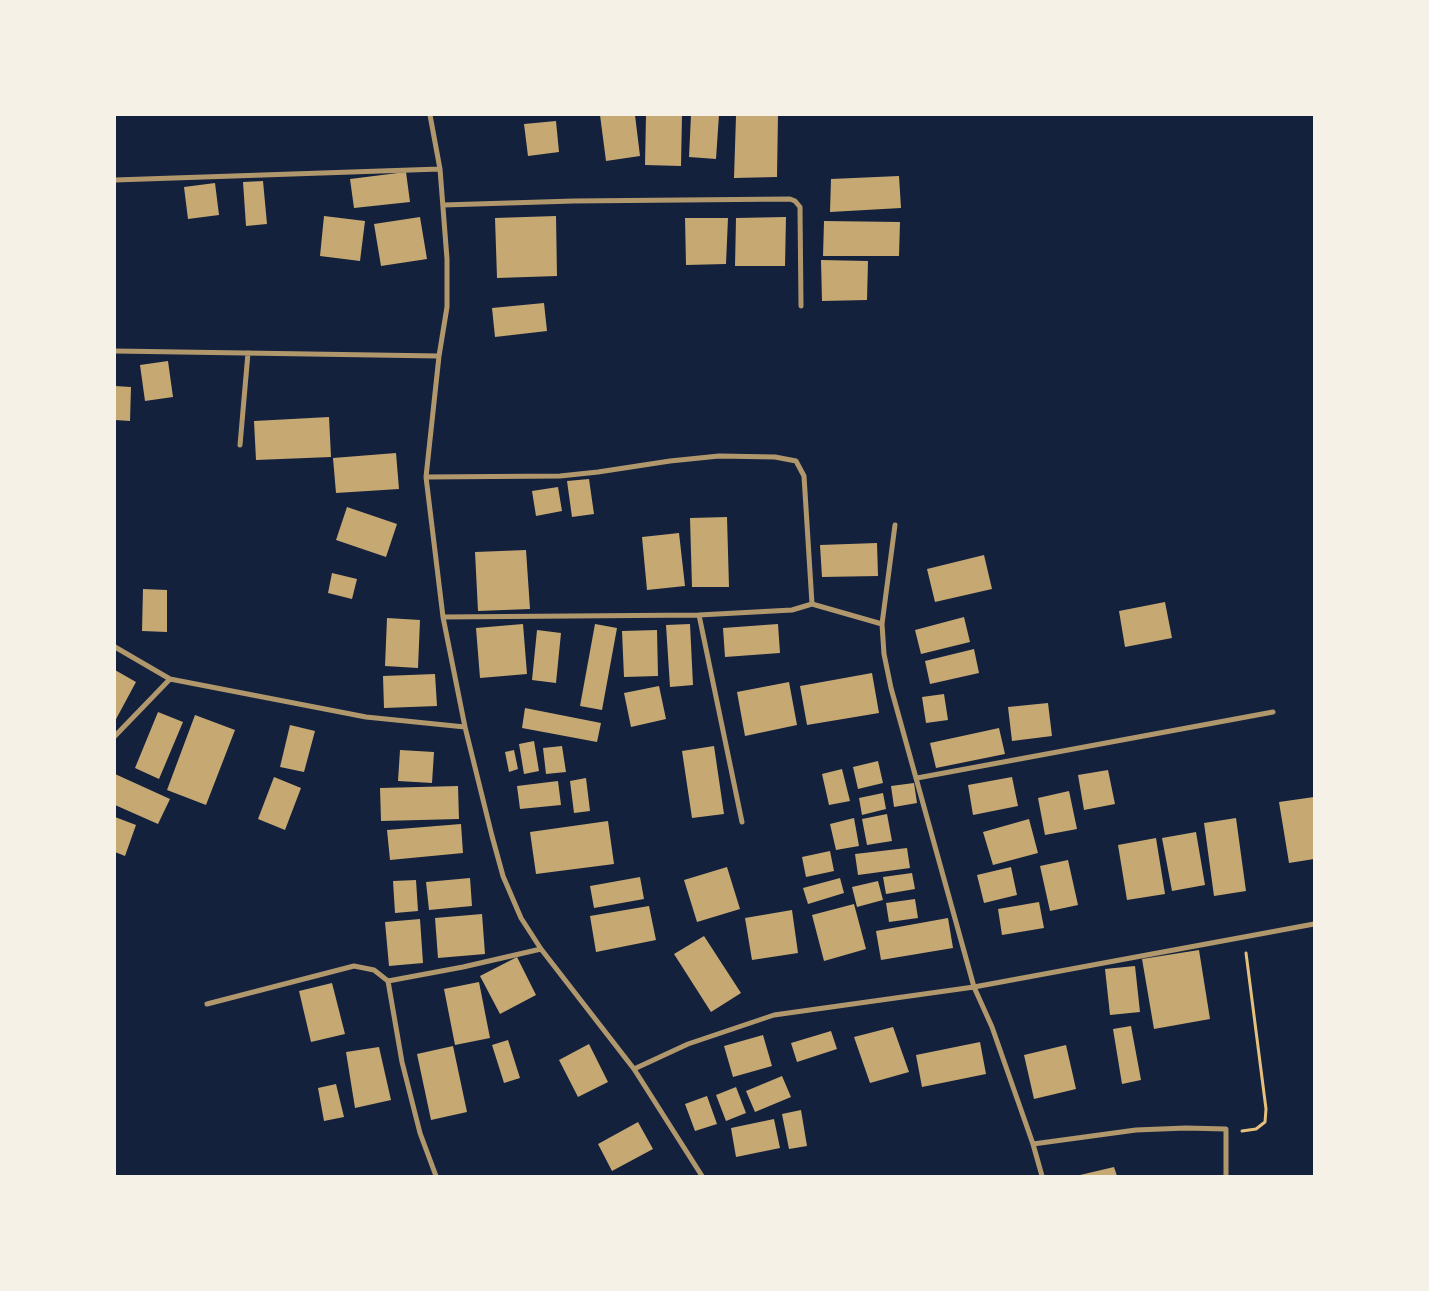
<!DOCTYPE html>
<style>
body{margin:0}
#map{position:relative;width:1429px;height:1291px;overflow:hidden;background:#14213d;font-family:"PT Sans",sans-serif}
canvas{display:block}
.frame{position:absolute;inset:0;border:116px solid #f6f1e7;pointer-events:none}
</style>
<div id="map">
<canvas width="1429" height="1291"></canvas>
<div class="frame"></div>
</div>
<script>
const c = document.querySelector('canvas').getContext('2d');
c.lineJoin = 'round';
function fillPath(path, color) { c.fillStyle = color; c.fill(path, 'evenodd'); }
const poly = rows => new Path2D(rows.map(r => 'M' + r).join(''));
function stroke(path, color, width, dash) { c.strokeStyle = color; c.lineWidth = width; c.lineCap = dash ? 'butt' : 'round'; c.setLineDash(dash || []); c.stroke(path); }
fillPath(poly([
 [600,115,635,115,640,156,606,161],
 [646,115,682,115,681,166,645,165],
 [691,115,719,115,716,159,689,157],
 [778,115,777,177,734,178,736,116],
 [556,121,559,152,528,156,524,124],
 [406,172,410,202,354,208,350,179],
 [899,176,901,208,830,212,831,179],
 [263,181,267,224,246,226,243,182],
 [215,183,219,215,188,219,184,187],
 [324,216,365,221,360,261,320,256],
 [556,216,557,276,497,278,495,218],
 [420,217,427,259,381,266,374,224],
 [786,217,785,266,735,266,736,218],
 [685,218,728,218,726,264,686,265],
 [824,221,900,222,899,256,823,256],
 [821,260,868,261,867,300,822,301],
 [544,303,547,331,495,337,492,308],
 [168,361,173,397,145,401,140,365],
 [115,386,131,387,130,421,115,420],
 [329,417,331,457,256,460,254,421],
 [396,453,399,489,336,493,333,458],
 [589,479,594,514,572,517,567,481],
 [558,487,562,511,536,516,532,491],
 [347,507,397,524,386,557,336,540],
 [727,517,729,587,692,587,690,518],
 [679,533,685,586,647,590,642,537],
 [877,543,878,576,822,577,820,545],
 [526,550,530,609,478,611,475,552],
 [984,555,992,589,935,602,927,569],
 [332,573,357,579,352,599,328,593],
 [143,589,167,590,167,632,142,631],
 [1165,602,1172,638,1125,647,1119,611],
 [964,617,970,642,921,654,915,630],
 [387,618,420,620,418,668,385,666],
 [523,624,527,674,480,678,476,628],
 [595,624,617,628,602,710,580,706],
 [690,624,693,685,670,687,666,625],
 [778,624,780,653,725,657,723,628],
 [537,630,561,633,556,683,532,680],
 [657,630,658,676,624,677,622,631],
 [974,649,979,673,930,684,925,661],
 [115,670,136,682,115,721],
 [872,673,879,713,807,725,800,686],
 [435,674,437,706,384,708,383,676],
 [789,682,797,725,745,736,737,692],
 [659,686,666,719,631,727,624,693],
 [944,694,948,720,926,723,922,697],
 [1048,703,1052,736,1012,741,1008,707],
 [525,708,601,723,597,742,522,728],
 [158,712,183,722,159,779,135,768],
 [195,715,235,730,206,805,167,790],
 [290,725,315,731,304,772,280,767],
 [999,728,1005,754,936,768,930,743],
 [534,741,539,771,524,774,519,744],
 [562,746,566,772,546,774,543,748],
 [714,746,724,814,692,818,682,751],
 [400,750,434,752,432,783,398,781],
 [514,750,518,769,509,772,505,752],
 [878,761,883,783,858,789,853,767],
 [842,769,850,801,829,805,822,774],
 [1108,770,1115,804,1084,810,1078,775],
 [115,774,170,799,158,824,115,805],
 [274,777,301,788,285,830,258,819],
 [1012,777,1018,806,973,815,968,785],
 [586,778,590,811,574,813,570,781],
 [558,781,561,805,520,809,517,786],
 [914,783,917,803,894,807,891,786],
 [458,786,459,819,381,821,380,788],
 [1069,791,1077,829,1045,835,1038,798],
 [883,793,886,809,862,815,859,798],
 [1314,797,1314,859,1289,863,1279,802],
 [887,814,892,841,867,845,862,819],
 [115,817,136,825,125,856,115,852],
 [854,818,859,846,836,850,830,824],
 [1236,818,1246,891,1214,896,1204,823],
 [1029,819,1038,853,993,865,983,832],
 [608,821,614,864,536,874,530,832],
 [461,824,463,853,390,860,387,830],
 [1196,832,1205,885,1172,891,1162,838],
 [1156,838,1165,894,1127,900,1118,845],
 [907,848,910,868,858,875,855,854],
 [830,851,834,871,806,877,802,857],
 [1068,860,1078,905,1050,911,1040,866],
 [727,867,740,909,697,922,684,880],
 [1011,867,1017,895,984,903,977,875],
 [912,873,915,889,886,894,883,877],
 [640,877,644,899,594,908,590,886],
 [470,878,472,906,429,910,426,882],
 [840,878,844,893,808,904,803,888],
 [416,880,418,911,395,913,393,881],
 [878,881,883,900,857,907,852,887],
 [915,899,918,918,889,922,886,903],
 [1039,902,1044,928,1002,935,998,909],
 [854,904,866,949,824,961,812,915],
 [649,906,656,940,596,952,590,916],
 [792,910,798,953,752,960,745,918],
 [482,914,485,954,438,958,435,918],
 [948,918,953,948,881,960,876,931],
 [420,919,423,963,389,966,385,922],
 [704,936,741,993,711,1012,674,954],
 [1199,950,1210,1019,1154,1029,1142,959],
 [517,957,536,995,500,1014,480,976],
 [1135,966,1140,1012,1110,1015,1105,969],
 [479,982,490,1038,455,1045,444,989],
 [332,983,345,1034,311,1042,299,991],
 [1131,1026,1141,1080,1122,1084,1113,1029],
 [893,1027,909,1072,870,1083,854,1037],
 [831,1031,837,1049,797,1062,791,1043],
 [763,1035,772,1066,733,1077,724,1046],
 [508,1040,520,1078,504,1083,492,1045],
 [980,1042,986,1074,922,1087,916,1055],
 [589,1044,608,1082,578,1097,559,1060],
 [1066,1045,1076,1089,1034,1099,1024,1055],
 [453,1046,467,1112,431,1120,417,1054],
 [379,1047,391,1100,355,1108,346,1052],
 [782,1076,791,1097,755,1112,746,1091],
 [336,1084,344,1117,324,1121,318,1088],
 [736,1087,746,1113,726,1121,716,1095],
 [707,1096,717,1124,695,1131,685,1104],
 [801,1110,807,1146,789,1149,782,1114],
 [774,1119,780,1148,736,1157,731,1128],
 [638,1122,653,1149,612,1171,598,1144],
 [1114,1167,1117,1176,1080,1176,1080,1175]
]), '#c6a872');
stroke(poly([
 [1242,1131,1256,1129,1265,1122,1266,1109,1246,953]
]), '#e5c07b', 3);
stroke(poly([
 [430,115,440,169,447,259,447,307,439,356,426,477,443,617,465,727,492,836,503,876,521,918,541,949,634,1069,702,1176],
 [115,180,440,169],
 [443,205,574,201,790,199,795,201,800,207,801,306],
 [115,351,439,356],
 [240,445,248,353],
 [426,477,560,476,598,472,670,461,719,456,775,457,796,461,804,476,812,604],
 [895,525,882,624,884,654,891,688,974,987,992,1027,1033,1144,1042,1176],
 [699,615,742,822],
 [443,617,699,615,792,610,812,604,882,624],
 [115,647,170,679,366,717,465,727],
 [115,736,170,679],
 [917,778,1273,712],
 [388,981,402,1062,420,1133,436,1176],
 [207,1004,354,966,374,970,388,981,463,967,541,949],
 [634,1069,688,1044,774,1015,974,987,1314,924],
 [1033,1144,1136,1130,1186,1128,1226,1129,1226,1176]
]), '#b1986c', 5);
</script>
